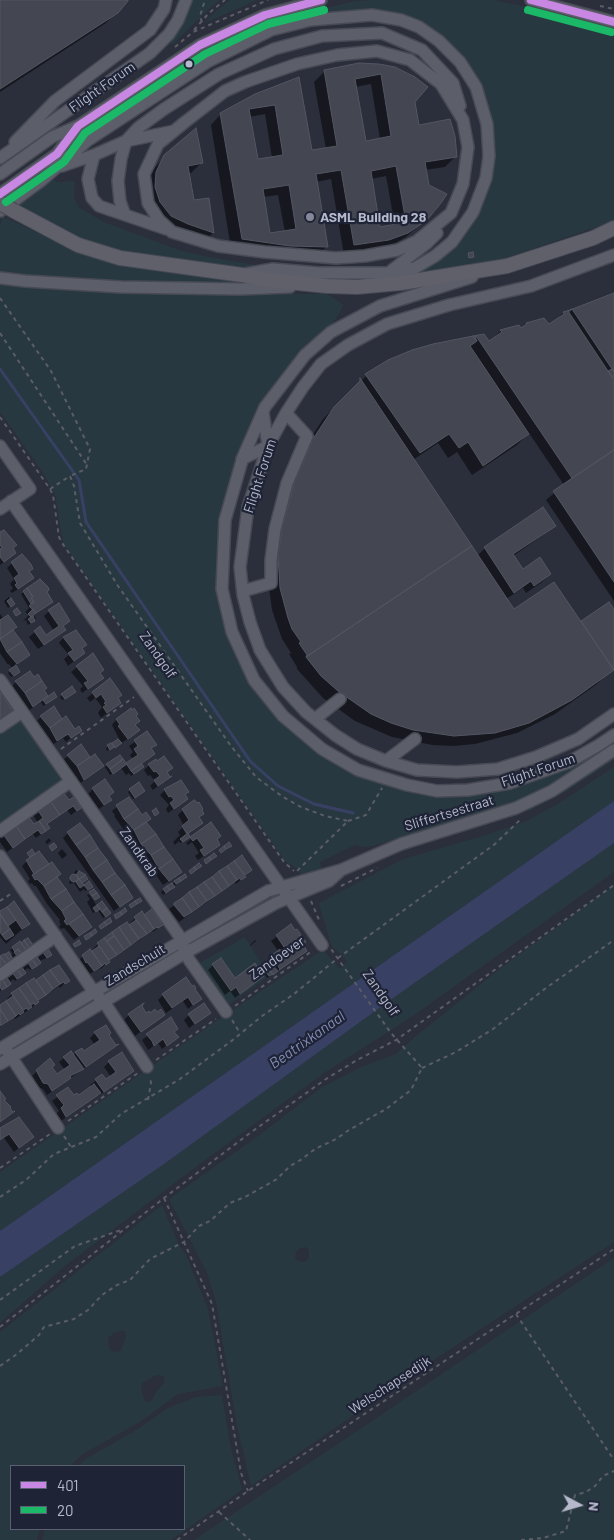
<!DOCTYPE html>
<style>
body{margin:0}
#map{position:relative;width:614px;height:1540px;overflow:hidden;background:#2b2e3b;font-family:Barlow,sans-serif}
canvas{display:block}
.legend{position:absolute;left:10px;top:1465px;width:175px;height:65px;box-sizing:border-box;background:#1e2336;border:1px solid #5b5f72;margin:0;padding:6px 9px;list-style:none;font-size:15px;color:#b6b9cb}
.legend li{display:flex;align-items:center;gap:10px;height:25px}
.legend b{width:25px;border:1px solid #5b5f72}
.north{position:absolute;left:554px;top:1480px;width:50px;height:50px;-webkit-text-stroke:4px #1e2336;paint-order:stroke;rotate:96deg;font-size:14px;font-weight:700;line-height:20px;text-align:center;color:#b6b9cb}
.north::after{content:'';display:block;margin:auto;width:18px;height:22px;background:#b6b9cb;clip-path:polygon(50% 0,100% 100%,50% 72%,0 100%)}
</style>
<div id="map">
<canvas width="614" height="1540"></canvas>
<ul class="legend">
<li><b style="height:6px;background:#c787e3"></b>401</li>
<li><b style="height:6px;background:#1ab867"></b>20</li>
</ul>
<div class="north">N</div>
</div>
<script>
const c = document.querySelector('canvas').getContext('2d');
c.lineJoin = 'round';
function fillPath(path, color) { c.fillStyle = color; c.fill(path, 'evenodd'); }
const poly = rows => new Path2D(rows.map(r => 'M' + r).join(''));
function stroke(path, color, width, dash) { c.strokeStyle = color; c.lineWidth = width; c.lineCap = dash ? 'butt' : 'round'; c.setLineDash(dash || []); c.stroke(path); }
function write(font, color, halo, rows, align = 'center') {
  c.font = font + ' Barlow,sans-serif'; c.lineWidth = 4.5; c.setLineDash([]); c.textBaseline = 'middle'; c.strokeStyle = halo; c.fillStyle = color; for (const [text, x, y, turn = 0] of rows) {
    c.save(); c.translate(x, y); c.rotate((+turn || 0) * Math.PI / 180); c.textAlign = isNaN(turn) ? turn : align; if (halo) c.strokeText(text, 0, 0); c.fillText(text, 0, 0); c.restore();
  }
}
fillPath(poly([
 [189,0,220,0,208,10,172,45,169,41],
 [230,0,258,0,204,23,217,10],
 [372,0,493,0,539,9,614,29,614,221,506,258,408,276,359,281,275,278,344,278,437,258,489,176,480,92,424,25,323,15,220,52,214,46,251,30,295,16,355,1],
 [54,179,56,182,75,181,74,196,78,207,104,222,179,250,204,256,262,266,242,273,138,256,108,249,62,231,0,195,0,184,7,195,19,200,26,201],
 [0,215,61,244,76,250,271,286,121,283,0,273,0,224,2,222],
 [0,282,240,293,327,294,344,305,329,330,302,352,259,406,238,454,221,520,218,589,251,682,321,752,406,789,518,786,524,782,614,739,614,744,575,771,530,796,477,815,373,846,363,847,355,845,320,862,322,871,302,876,299,870,285,861,63,543,55,494,42,471,0,412],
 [19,718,62,781,0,825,0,732],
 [614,757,614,760,565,792,529,811,529,808,569,787],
 [614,767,614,801,0,1231,0,1172,228,1013,323,950,340,969,347,961,331,945,319,903,403,859,486,835,524,822,558,804],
 [614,843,614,872,413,1016,327,1071,201,1163,65,1266,0,1323,0,1277,164,1164,396,996],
 [614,885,614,1242,432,1361,251,1486,237,1426,216,1302,207,1273,169,1199,254,1139,322,1087,361,1067,396,1054,416,1036,501,968],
 [305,1247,309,1250,309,1257,307,1261,303,1262,298,1261,295,1257,296,1252,300,1248],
 [245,937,269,976,227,1006,198,964],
 [162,1205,179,1245,186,1255,208,1309,223,1386,178,1394,140,1422,83,1454,70,1466,11,1466,11,1529,40,1529,37,1540,0,1540,0,1332],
 [121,1331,125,1331,126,1336,122,1348,120,1351,115,1352,110,1350,108,1338,114,1333],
 [156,1375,164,1376,165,1382,157,1391,151,1401,148,1402,145,1401,142,1393,141,1384],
 [614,1258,614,1540,194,1540,345,1439],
 [222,1395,230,1444,242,1490,171,1540,42,1540,45,1529,184,1529,184,1466,77,1466,87,1458,133,1432,168,1408,195,1397]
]), '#283841');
fillPath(poly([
 [614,801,614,843,396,996,164,1164,0,1277,0,1231]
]), '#384064');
fillPath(poly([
 [0,0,127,0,106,23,0,92],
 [379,65,413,101,418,126,456,156,445,167,425,170,430,215,406,237,390,246,344,255,331,179,316,182,327,246,316,257,231,249,211,125,221,114,298,79,311,151,326,149,314,82,325,71],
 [371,84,380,139,365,142,355,87],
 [265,114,272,158,257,161,249,117],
 [386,176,395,226,379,228,371,179],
 [278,195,285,232,269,235,263,197],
 [170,151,201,163,191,173,188,174,193,202,214,232,203,243,164,229,148,209,150,173],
 [614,293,614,601,546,500,564,485,529,433,517,445,472,475,457,452,448,458,438,443,413,460,477,556,485,548,543,509,554,526,546,533,513,556,522,570,550,574,542,582,526,593,523,588,506,599,514,610,581,623,609,604,614,611,614,667,597,684,555,714,517,733,475,744,453,746,432,745,392,737,355,721,323,698,297,669,297,667,289,654,291,653,282,639,272,610,269,587,269,558,300,455,323,419,367,375,474,339,477,337,488,343,501,331,521,330,549,326,563,313,567,312,568,314,572,310],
 [0,534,15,553,0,565],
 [12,563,31,569,28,572,27,583,12,593,10,591,13,588,10,584,14,579,7,568],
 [40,580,51,602,34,615,36,619,28,625,26,620,23,621,29,615,25,612,29,608,21,594],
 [9,597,13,604,8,608,4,601],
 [49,611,69,621,62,627,59,635,38,649,29,637,40,628,46,637,54,631,44,616],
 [0,614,4,619,15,627,12,631,29,655,15,666,16,674,11,677,8,673,13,669,9,664,8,665,0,653],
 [76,632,85,645,81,649,84,653,68,666,64,659,69,655,59,643,63,638],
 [92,655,99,673,97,682,82,693,80,689,83,686,71,672],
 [110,680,120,703,101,718,98,713,102,707,95,698,90,702,87,698],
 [16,682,42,691,47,698,53,699,43,706,41,702,28,711,23,704,24,703,11,687],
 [72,694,62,700,60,697,62,695],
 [54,707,62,720,75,731,80,731,66,742,63,738,52,745,42,728,40,729,35,722],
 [135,716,134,725,139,730,122,743,121,742,107,751,106,748,108,746,120,741,112,725,116,720],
 [147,733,155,745,150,749,153,754,141,765,142,767,140,769,131,776,129,773,126,775,121,768,110,775,105,767,120,756,126,765,133,760,130,755,133,752,129,746],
 [81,746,89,759,102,766,79,784,72,772,63,760],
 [149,765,166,773,169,777,153,790,150,786,155,781,150,775,148,776,144,770],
 [181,781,187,799,168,813,166,809,169,805,160,795,165,790],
 [93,789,111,800,99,809,88,794],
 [130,790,141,793,133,799,128,792],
 [129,798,145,822,175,877,163,885,114,816,115,815,112,811],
 [69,802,80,808,71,815,67,810,47,825,49,828,36,838,33,834,7,852,0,842,0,838,3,835,34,826,38,823,33,815,38,810],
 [183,810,202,814,198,818,201,823,187,834,186,839,180,843,179,841,175,845,173,842,180,835,178,832,184,826,178,815],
 [211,824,215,840,219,845,198,860,195,856,199,853,192,842,188,845,186,843],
 [68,833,117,879,131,898,114,911,63,838],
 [49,838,51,841,47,844,45,842],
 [62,849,67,855,62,859,58,853],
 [242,857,251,870,244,877,236,884,235,882,179,922,169,909],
 [27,861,56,877,90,927,74,940,64,928,61,929,59,926,61,925,59,921,60,920,47,904,36,886,34,886,32,883,30,884,28,881,30,879,22,866],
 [76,870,85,876,81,883,83,887,89,883,90,889,85,891,84,889,80,892,74,883,70,884,69,882],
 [78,875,81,880,76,883],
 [184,876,183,879,163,895,161,892,163,890],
 [89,894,97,906,107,915,103,918,98,910,93,913,87,902,90,899,87,895],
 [0,913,28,924,6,944,0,937],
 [135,918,161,925,153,932,152,931,108,961,101,969,99,968,88,975,78,961,83,956,94,951,93,949,98,944,126,924,129,927,132,925,130,923],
 [291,926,306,950,267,978,264,974,271,968,267,962,279,952,271,941],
 [28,939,30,947,0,968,0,958,8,953,10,956,13,954,10,950],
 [255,940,256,941,250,946,250,945],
 [47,949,49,957,39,961,37,965,30,970,28,968,23,971,22,975,15,981,13,979,0,991,0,982],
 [213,965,234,979,257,981,235,998,230,991,225,995,208,970],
 [58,966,68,980,60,988,59,986,37,1001,33,1007,15,1019,14,1017,0,1027,0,1007,8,1001,7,999,12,994,33,979,35,982],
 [193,989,200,999,188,1009,183,1001,166,1013,158,1000,163,995],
 [150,1014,163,1015,135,1036,124,1020,129,1015],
 [189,1015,204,1017,189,1028,184,1020],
 [170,1019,173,1032,176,1038,162,1049,158,1043,148,1050,142,1040],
 [95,1033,107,1035,115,1046,47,1095,43,1089,38,1087,32,1076,37,1071,50,1068,56,1076,65,1070,59,1062,64,1058,73,1056,76,1053,84,1053,95,1045,90,1038],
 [109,1062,132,1071,127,1076,98,1096,97,1095,61,1121,56,1114,59,1111,52,1101,68,1089,74,1097,78,1097,92,1087,90,1085,102,1076,106,1081,111,1077,104,1067],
 [0,1129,32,1137,14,1152,4,1138,0,1140]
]), '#0007');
stroke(poly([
 [0,369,79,480,86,522,250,761,278,786,314,804,353,813]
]), '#384064', 3);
const building = poly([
 [0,0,128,0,128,1,118,13,0,89,0,0],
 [359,63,379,64,395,67,415,77,428,87,415,102,419,125,450,119,455,136,457,157,425,162,429,185,447,194,441,203,427,220,408,233,389,240,354,245,341,170,316,174,328,247,290,246,242,239,220,113,255,94,299,77,312,150,337,146,324,70,359,63],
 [381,74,391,136,366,141,355,79,381,74],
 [275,105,283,155,258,159,249,109,275,105],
 [396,166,406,222,380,227,371,171,396,166],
 [289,185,296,229,270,233,263,189,289,185],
 [196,128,203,163,188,166,194,200,209,198,214,233,188,224,171,216,160,202,155,187,156,172,164,155,196,128],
 [473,252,474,257,469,258,468,253,473,252],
 [614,293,614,372,572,309,570,310,614,293],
 [570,310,568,311,614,380,614,450,572,478,476,336,475,337,477,341,473,336,484,334,489,341,502,332,500,330,519,325,521,328,527,324,526,323,544,318,549,324,564,314,563,312,570,310],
 [473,336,477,341,470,346,529,434,483,466,468,442,459,448,449,434,420,453,365,374,388,360,412,350,433,344,473,336],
 [612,369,614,372,613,379,608,371,612,369],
 [360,378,472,546,306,657,307,655,299,643,301,642,292,629,288,618,280,588,278,555,282,528,295,481,313,439,334,407,360,381,360,378],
 [614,450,614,582,553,491,614,450],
 [543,507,556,526,513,554,523,569,540,557,551,574,534,586,531,581,514,593,484,547,543,507],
 [4,530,17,545,13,548,16,553,4,562,0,557,0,549,2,548,0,545,0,532,4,530],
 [472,546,514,609,554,582,614,670,572,700,529,723,495,733,454,736,413,730,391,723,371,714,338,691,321,676,306,657,472,546],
 [22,554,31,564,33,569,29,571,34,578,18,589,15,585,17,583,14,578,19,574,11,562,22,554],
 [40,579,48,587,49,590,47,592,53,602,36,613,29,606,34,602,31,598,33,597,27,588,40,579],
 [27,588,33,597,31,598,34,602,31,604,23,591,27,588],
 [11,598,15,604,11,607,7,601,11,598],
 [609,602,614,609,614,670,581,621,609,602],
 [59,603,70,621,63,626,66,630,44,645,34,631,40,626,46,635,59,626,48,610,59,603],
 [17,608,21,613,16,616,13,611,17,608],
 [33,609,36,613,31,617,28,614,33,609],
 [8,615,17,627,0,639,0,620,8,615],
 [33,616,35,621,31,623,28,619,33,616],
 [13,630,22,642,7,652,0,639,13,630],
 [76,630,87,645,82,648,85,653,74,661,68,653,73,650,63,637,76,630],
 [22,642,30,655,17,664,7,652,22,642],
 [93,653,104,670,100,673,104,678,88,689,84,683,88,681,76,666,93,653],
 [16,665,20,672,14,676,9,670,16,665],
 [30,671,34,677,38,674,42,681,25,693,15,681,30,671],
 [110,678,122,695,118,698,121,703,107,713,103,707,106,705,104,703,106,702,101,694,96,698,92,692,110,678],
 [42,681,47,688,44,690,48,696,33,707,25,693,42,681],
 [72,686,76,692,65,699,61,694,72,686],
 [0,692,13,711,9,714,9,715,0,720,0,692],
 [54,692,57,697,46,704,43,700,54,692],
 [54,706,62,719,50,728,40,716,54,706],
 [131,708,132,710,134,708,138,714,136,716,140,721,135,725,140,730,128,739,118,726,120,725,116,719,131,708],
 [66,716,75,729,79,726,82,731,71,738,68,734,57,741,50,728,66,716],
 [147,731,157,745,151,748,155,754,131,771,126,763,138,755,134,749,138,746,134,740,147,731],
 [118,739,122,743,115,748,112,743,118,739],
 [111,743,114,747,110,750,107,745,111,743],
 [81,744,90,757,77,766,67,755,81,744],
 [95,754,104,766,84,780,77,766,95,754],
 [120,755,123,759,110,769,106,764,120,755],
 [164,756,173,768,167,772,170,777,172,776,158,786,154,780,160,776,156,771,154,772,148,764,156,759,157,761,164,756],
 [123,759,127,764,113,774,110,769,123,759],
 [142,764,144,767,134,774,131,771,142,764],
 [105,779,114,792,109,796,112,800,104,805,92,788,105,779],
 [181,780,189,792,185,794,188,799,174,809,170,803,174,800,171,796,169,797,164,789,181,780],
 [139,782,145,791,135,798,129,789,139,782],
 [63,792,69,800,74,797,81,808,77,811,73,806,60,815,51,802,63,792],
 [129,797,138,809,124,819,116,805,129,797],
 [194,800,198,803,199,802,203,809,202,810,204,814,199,817,203,823,187,834,182,826,189,820,182,809,194,800],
 [51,802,60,815,47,824,50,828,46,831,39,821,43,818,37,809,51,802],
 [156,808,159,813,155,816,152,811,156,808],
 [138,809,142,815,146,812,151,819,134,830,124,819,138,809],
 [28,816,34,824,39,821,46,831,41,834,38,830,25,839,16,826,28,816],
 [146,822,156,834,141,844,134,830,146,822],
 [211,822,221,836,217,839,220,845,204,856,200,850,204,848,197,838,193,841,190,837,211,822],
 [80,823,90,835,76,845,67,832,80,823],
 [16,826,25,839,13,848,3,834,16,826],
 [188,833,190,837,183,842,180,839,188,833],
 [156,834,164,847,151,855,141,844,156,834],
 [90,835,98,848,85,857,76,845,90,835],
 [229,842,232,846,226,849,224,846,229,842],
 [54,843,57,847,52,851,49,846,54,843],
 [224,846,226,849,221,853,219,850,224,846],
 [164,847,173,859,159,869,151,855,164,847],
 [98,848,107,860,93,870,85,857,98,848],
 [32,849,35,854,30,857,27,853,32,849],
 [39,851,49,864,34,874,26,860,39,851],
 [214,853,217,856,211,860,209,857,214,853],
 [242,855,252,870,245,875,234,861,242,855],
 [209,857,211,860,206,864,204,860,209,857],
 [173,859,182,872,169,881,159,869,173,859],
 [107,860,115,873,102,882,93,870,107,860],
 [234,861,246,877,241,880,240,878,237,880,227,866,234,861],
 [52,862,61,874,44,886,37,879,35,880,32,875,52,862],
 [199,863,202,866,196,870,194,867,199,863],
 [227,866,237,880,229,886,219,871,227,866],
 [194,867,196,870,191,874,189,871,194,867],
 [79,871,86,875,79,879,76,875,79,871],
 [219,871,229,886,222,891,212,877,219,871],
 [115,873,125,885,111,895,102,882,115,873],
 [185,874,187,877,181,881,179,878,185,874],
 '70 878a4 4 0 1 1 8 0a4 4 0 1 1-8 0Z',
 [85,875,88,879,82,883,79,879,85,875],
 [57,877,66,889,51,899,44,886,57,877],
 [212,877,222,891,215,896,204,882,212,877],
 [179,878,181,881,176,884,174,881,179,878],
 [79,879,84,885,80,888,76,882,79,879],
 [89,881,93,887,88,890,84,885,89,881],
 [204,882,215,896,207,901,197,887,204,882],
 [172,883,175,887,170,890,167,886,172,883],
 [125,885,133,898,120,907,111,895,125,885],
 [167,886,170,890,166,893,163,889,167,886],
 [197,887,207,901,199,907,189,892,197,887],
 [66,889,74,902,62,911,51,899,66,889],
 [94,889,97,893,92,896,89,892,94,889],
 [189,892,199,907,192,912,182,898,189,892],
 [97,893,100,897,95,900,92,896,97,893],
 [140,898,142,901,137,904,135,901,140,898],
 [182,898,192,912,184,917,174,905,174,903,182,898],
 [14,901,30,924,22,929,7,907,14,901],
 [102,901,107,908,102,912,97,905,102,901],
 [135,901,137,904,131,908,129,905,135,901],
 [74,902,83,914,67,925,64,921,66,919,62,911,74,902],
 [97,905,100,909,96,912,93,908,97,905],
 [7,907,16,920,8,926,0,914,0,911,7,907],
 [107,908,111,913,106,917,102,912,107,908],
 [125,908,127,911,122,915,120,912,125,908],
 [152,909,163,925,158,928,157,927,154,929,144,915,152,909],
 [142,911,154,929,147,934,134,917,142,911],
 [120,912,122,915,116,919,114,915,120,912],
 [0,914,10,929,2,935,0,932,0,914],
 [83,914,92,927,79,936,69,924,83,914],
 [110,918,112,922,107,925,104,922,110,918],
 [136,920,147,934,139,939,129,925,136,920],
 [104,922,107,925,101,929,99,926,104,922],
 [127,922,139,939,131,945,119,927,127,922],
 [291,924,295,930,297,929,301,935,299,936,301,938,302,937,306,942,303,944,307,951,279,970,280,969,271,956,280,949,281,952,289,947,287,945,284,947,276,935,291,924],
 [119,927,131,945,124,950,112,932,119,927],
 [10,929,14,935,6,940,2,935,10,929],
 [95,929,97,932,92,936,90,933,95,929],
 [112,932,114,936,107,941,104,938,112,932],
 [90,933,92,936,86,940,84,936,90,933],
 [114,936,124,950,117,955,107,941,114,936],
 [28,938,33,945,29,948,24,940,28,938],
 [104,938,117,955,109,960,97,943,104,938],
 [24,940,29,948,26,950,21,943,24,940],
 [79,940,81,944,75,947,73,944,79,940],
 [20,941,26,950,21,953,18,949,15,952,12,947,20,941],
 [99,946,110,962,106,965,105,963,102,966,92,951,99,946],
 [47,947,52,955,47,958,42,951,47,947],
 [18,949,21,953,17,956,14,952,18,949],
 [90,949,102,966,94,971,87,962,86,963,82,955,90,949],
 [9,952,13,959,10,961,5,954,9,952],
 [4,954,10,961,6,964,0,956,4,954],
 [36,955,41,963,37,966,31,958,36,955],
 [0,956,6,964,2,967,0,965,0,956],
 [31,958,37,966,32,969,27,961,31,958],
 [221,958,235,978,255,963,264,976,240,994,236,987,231,991,212,964,221,958],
 [59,965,70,981,65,984,64,982,60,984,50,970,59,965],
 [273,965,278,971,273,975,268,968,273,965],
 [21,966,26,973,22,976,17,969,21,966],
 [17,969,22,976,17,979,12,972,17,969],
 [269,969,273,974,269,976,265,971,269,969],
 [50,970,60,984,53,989,43,975,50,970],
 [43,975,53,989,46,995,36,980,43,975],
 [6,976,11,984,7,987,2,979,6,976],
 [186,977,192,986,194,985,196,988,195,989,202,999,193,1005,188,997,172,1008,162,994,186,977],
 [34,978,46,995,38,1000,26,983,34,978],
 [2,979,7,987,2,990,0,987,0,980,2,979],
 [26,983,39,1002,35,1005,34,1003,31,1005,19,988,26,983],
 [19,988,32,1007,28,1010,27,1008,23,1010,11,993,19,988],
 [13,996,24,1012,20,1015,19,1013,16,1016,6,1001,13,996],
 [6,1001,16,1016,8,1021,0,1009,0,1005,6,1001],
 [144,1003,142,1006,146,1013,149,1011,150,1013,155,1009,157,1012,161,1009,165,1015,141,1032,128,1014,144,1003],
 [204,1003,211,1013,195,1024,188,1014,204,1003],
 [0,1009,8,1021,0,1026,0,1009],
 [171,1017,178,1029,174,1032,179,1037,167,1046,163,1039,154,1046,152,1041,146,1034,171,1017],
 [106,1025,111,1033,109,1035,116,1045,119,1044,86,1067,75,1052,82,1048,84,1051,100,1040,94,1032,106,1025],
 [71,1051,84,1069,70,1076,71,1078,52,1091,48,1084,43,1083,36,1070,50,1058,55,1065,52,1067,57,1074,70,1065,63,1057,71,1051],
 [122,1052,134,1071,104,1092,95,1079,102,1074,106,1079,116,1072,108,1061,122,1052],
 [94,1084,101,1093,66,1117,61,1108,64,1105,56,1095,68,1087,74,1095,77,1093,79,1095,94,1084],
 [0,1091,6,1099,4,1100,11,1107,10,1108,13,1112,15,1111,0,1122,0,1091],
 [19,1117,34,1137,19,1148,9,1134,0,1140,0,1128,19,1117]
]);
fillPath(building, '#444752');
stroke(building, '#535662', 1);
const minor = poly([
 [531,0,614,22],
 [377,51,410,60,441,84,463,120,468,147,463,184,451,213,417,241,398,250,365,256,336,258,264,252,218,246,182,235,172,232,159,220,148,203,144,174,158,144,185,122,225,91,245,82,297,64,337,55,377,51],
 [15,142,55,101,150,30,164,9,166,0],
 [94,155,88,179,92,198,99,206,166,229],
 [0,158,150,53,169,34,178,20,186,0],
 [62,166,94,155,126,141,138,128,164,109,219,74,274,49,322,36,382,33,422,50,453,83,460,106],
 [0,174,52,137,78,126,200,45,265,15,321,0],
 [0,194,57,154,77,128],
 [0,211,42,180,87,141,209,61,271,30,311,20,372,15,401,20,419,27,439,41,460,62,476,87,487,124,489,156,486,178,473,212,452,242,435,256,415,268,388,273,319,273,273,269,245,274],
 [125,215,120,201,118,181,121,159,126,141,174,131],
 [614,255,531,286,449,305,387,324,348,345,321,364,303,387,286,413,268,446,248,507,240,567,243,595,250,622,260,650,283,687,306,712,335,735,357,749,386,761,417,770,457,772,498,769,536,757,578,739,614,714],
 [392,270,426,244,437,233],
 [472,277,380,306,331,332,305,355,265,407,243,457,225,520,222,589,232,632,254,680,283,716,322,749,358,770,407,785,437,791,468,790,510,783,569,762,599,745,614,735],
 [0,278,25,281,121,287,240,289,290,287],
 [0,446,30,489,0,509],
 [242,459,268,446,263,412],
 [11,501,322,945],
 [243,591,271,583,271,560,275,529,287,483,307,436,286,413],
 [0,680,182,940,185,953,190,961,226,1012],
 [315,719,340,699],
 [0,727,22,712],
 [386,761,415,739],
 [0,831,71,781],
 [0,856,94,992,104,1002,147,1067],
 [0,975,56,936],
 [0,1049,94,992,268,891,341,870,401,844,516,808,552,791,614,750],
 [8,1052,58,1128],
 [0,1064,185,953,276,903,329,881,341,870]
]);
const major = poly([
 [14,211,78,245,120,258,242,275,268,280,327,286,357,287,401,283,507,266,593,238,614,228]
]);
stroke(minor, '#474a54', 14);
stroke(major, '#464954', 16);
stroke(poly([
 [600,6,614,9],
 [202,22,200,16,205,0],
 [194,30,209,13,225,0],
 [175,47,193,32,268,0],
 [0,298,51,371,90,449,86,469,70,476],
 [0,333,87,465],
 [0,417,50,489,53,495,59,537,62,543,284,862,294,871],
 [50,489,70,476,74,486,80,523,118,586,231,746,256,777,283,797,301,807,325,816,348,821,297,871],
 [61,749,134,697],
 [348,821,366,815,382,788],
 [341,886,377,868],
 [0,901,12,893],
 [311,901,319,920],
 [235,1006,312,951],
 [232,1020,240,1033],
 [156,1060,216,1019],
 [422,1068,456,1052,493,1029,546,988,614,940],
 [148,1100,151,1083,150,1077],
 [68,1121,138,1073],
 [64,1136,71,1147],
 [0,1168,50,1134],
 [0,1197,26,1180,54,1154,96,1137,121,1114,180,1079,234,1039,262,1016,294,994,338,958,495,844,522,818],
 [164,1198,212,1304,241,1473,248,1491],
 [0,1300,75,1246,121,1230],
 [516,1314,614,1460],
 [0,1327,164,1198,250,1133,326,1079,357,1060,396,1040,614,885],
 [0,1366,17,1354,39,1335,44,1327,74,1319,88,1310,102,1295,117,1285,130,1280,150,1259,184,1242,199,1226,210,1221,230,1203,247,1196,277,1179,290,1166,302,1159,315,1149,336,1139,349,1130,386,1109,411,1090,422,1068,391,1033,331,949],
 [219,1512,250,1540],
 [177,1540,248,1491,614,1249],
 [521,1540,543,1538,566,1531,575,1495,586,1492,595,1486,603,1476,614,1471]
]), '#5a5d65', 2, [4, 4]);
stroke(minor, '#5c5e69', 11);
stroke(major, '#5f606a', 14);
const majorBridge = poly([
 [0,203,14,211]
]);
stroke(majorBridge, '#464954', 16, []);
stroke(majorBridge, '#5f606a', 14);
stroke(poly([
 [531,0,614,22],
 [0,194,57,154,78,126,200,45,265,15,321,0]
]), '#c787e3', 8);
stroke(poly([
 [528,10,611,32],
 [6,202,64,162,85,133,205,54,268,24,324,10]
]), '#1ab867', 8);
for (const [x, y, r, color] of [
 [189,64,4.5,"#b6b9cb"],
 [310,217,5,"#858899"]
]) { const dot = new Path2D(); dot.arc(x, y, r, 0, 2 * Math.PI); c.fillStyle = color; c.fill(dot); stroke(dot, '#1e2336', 2); }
write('14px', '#b6b9cb', '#1e2336', [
 ["Flight Forum",102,87,-35],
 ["Flight Forum",260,476,-72],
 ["Zandgolf",158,655,55],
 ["Flight Forum",538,770,-19],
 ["Sliffertsestraat",449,813,-17],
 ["Zandkrab",139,852,55],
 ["Zandoever",277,958,-35],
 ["Zandschuit",135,965,-31],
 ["Zandgolf",381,993,55],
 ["Welschapsedijk",390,1385,-33]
]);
write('bold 14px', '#b6b9cb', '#1e2336', [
 ["ASML Building 28",320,217]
], 'left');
write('italic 15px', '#858fb7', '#1e2336', [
 ["Beatrixkanaal",307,1040,-35]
]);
</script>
